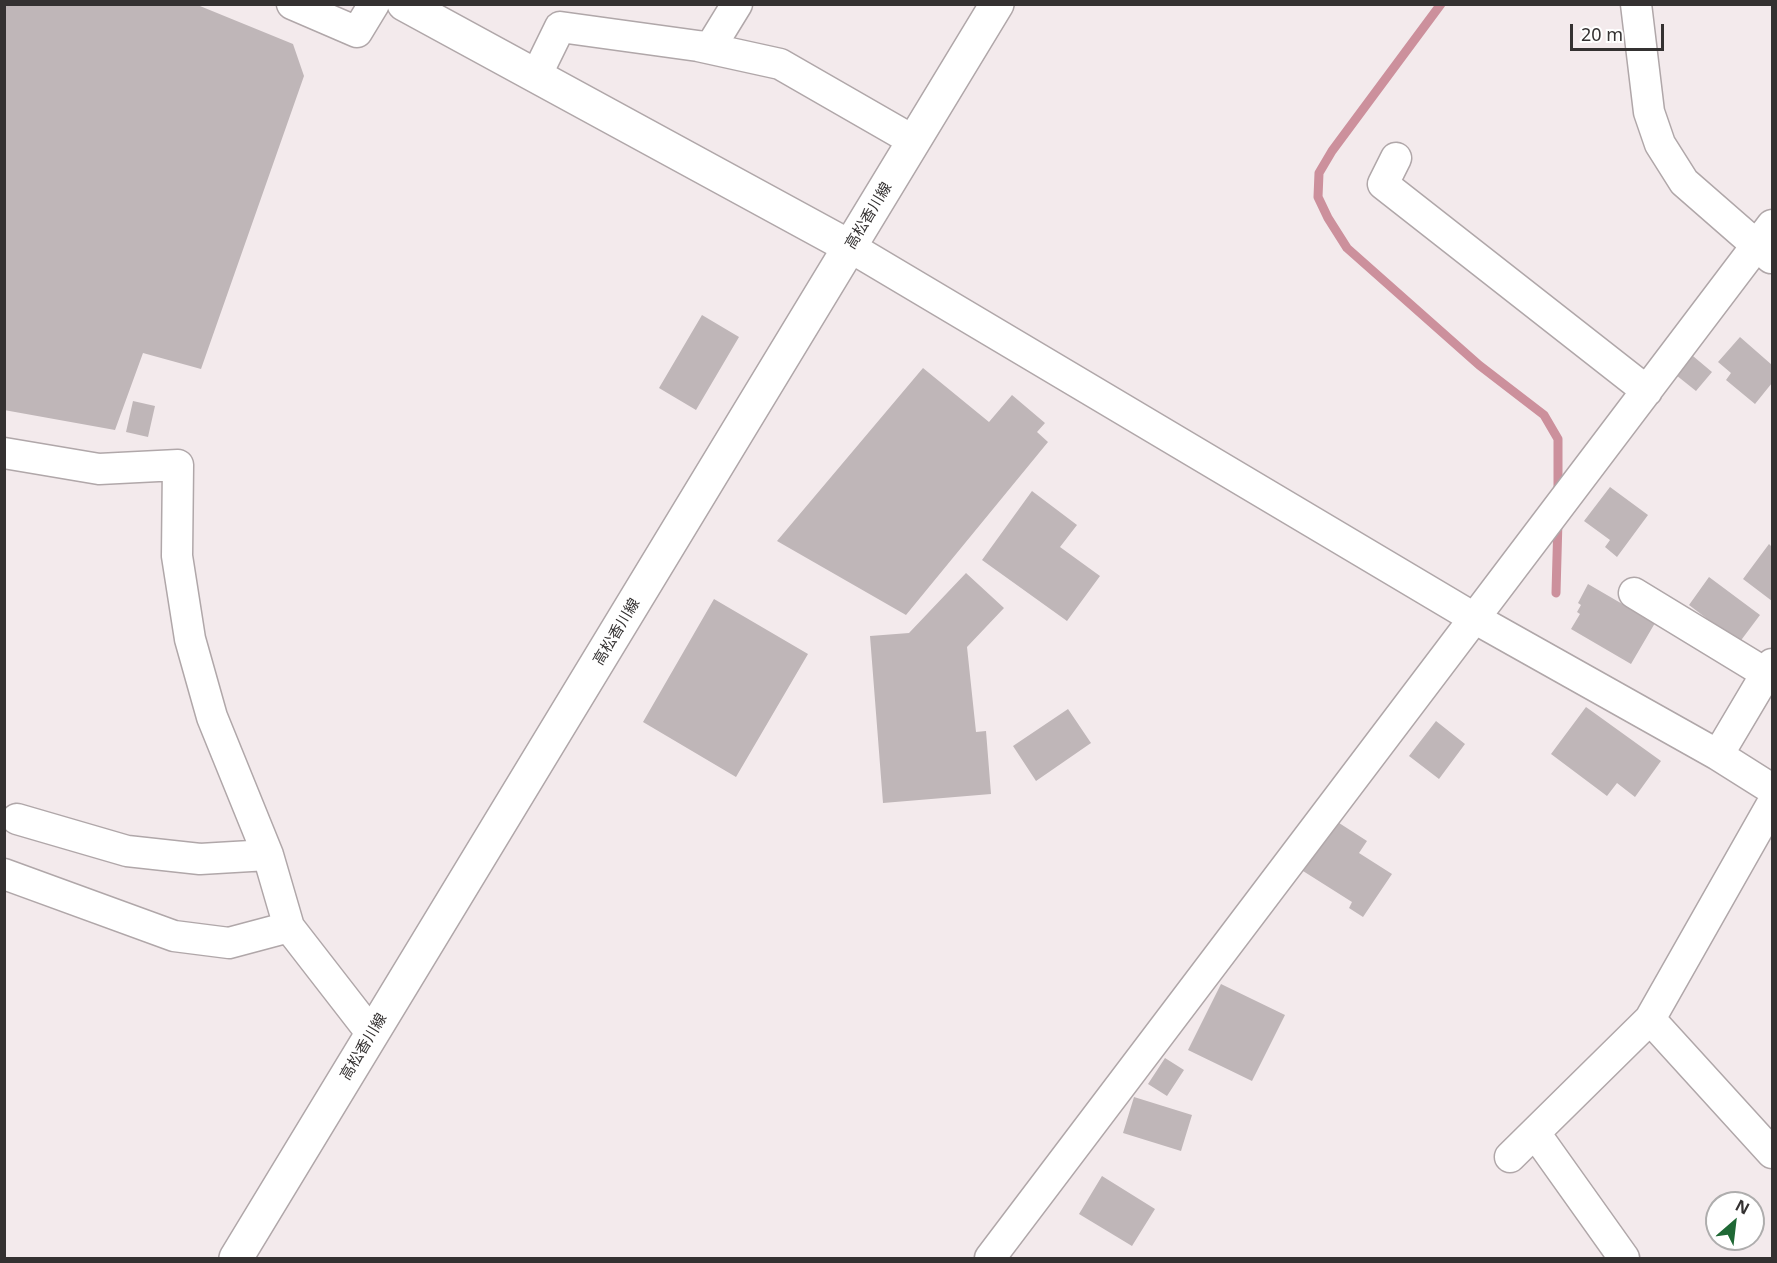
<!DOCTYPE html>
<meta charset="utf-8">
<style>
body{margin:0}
#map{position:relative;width:1777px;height:1263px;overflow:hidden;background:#f3eaec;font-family:"Noto Sans",sans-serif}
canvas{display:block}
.frame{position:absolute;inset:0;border:6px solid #343131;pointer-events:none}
.north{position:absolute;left:1705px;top:1191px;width:60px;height:60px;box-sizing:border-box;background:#fff;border:2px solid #aeadad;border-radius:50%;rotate:28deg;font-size:16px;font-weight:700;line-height:24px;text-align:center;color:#343131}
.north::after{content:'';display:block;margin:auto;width:21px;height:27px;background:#1f6835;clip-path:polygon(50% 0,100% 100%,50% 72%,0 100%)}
.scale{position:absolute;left:1570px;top:24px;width:94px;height:27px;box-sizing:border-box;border:3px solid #343131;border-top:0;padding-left:8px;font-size:18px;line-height:21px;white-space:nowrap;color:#343131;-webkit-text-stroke:4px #fff;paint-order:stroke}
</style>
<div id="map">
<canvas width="1777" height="1263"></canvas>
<div class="frame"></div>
<div class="north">N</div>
<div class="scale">20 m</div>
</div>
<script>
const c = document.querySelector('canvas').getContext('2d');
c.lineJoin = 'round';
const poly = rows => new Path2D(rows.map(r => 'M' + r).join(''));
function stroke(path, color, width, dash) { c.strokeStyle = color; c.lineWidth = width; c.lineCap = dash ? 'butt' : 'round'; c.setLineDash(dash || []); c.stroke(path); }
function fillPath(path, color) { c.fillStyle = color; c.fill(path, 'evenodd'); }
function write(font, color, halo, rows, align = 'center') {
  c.font = font + ' "Noto Sans","Noto Sans JP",sans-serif'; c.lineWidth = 5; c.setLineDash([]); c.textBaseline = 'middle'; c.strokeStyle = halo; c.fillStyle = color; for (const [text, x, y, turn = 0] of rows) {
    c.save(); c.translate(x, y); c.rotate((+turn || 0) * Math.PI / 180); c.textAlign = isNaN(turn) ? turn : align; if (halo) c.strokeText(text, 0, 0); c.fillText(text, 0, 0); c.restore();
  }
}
stroke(poly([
 [1441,4,1332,151,1319,173,1318,197,1328,218,1347,248,1479,365,1544,415,1558,439,1558,494],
 [1556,593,1558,520]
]), '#cc909c', 9);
fillPath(poly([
 [4,4,195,4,293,44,304,76,201,369,143,353,115,430,4,410],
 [702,315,739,337,696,410,659,388],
 [1740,337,1772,365,1772,383,1755,404,1726,380,1731,373,1718,362],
 [1687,351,1712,372,1696,391,1671,371],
 [923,368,989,422,1012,395,1045,423,1037,432,1048,442,906,615,777,541],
 [133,401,155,406,148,437,126,432],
 [1610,487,1648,515,1617,557,1605,547,1610,540,1584,521],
 [1032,491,1077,525,1060,547,1100,576,1067,621,982,560],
 [1769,544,1772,547,1772,601,1743,579],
 [966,573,1004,608,967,647,976,732,986,731,991,794,883,803,870,636,909,633],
 [1709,577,1760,615,1739,643,1689,605],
 [1588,584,1655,623,1631,664,1571,629,1580,614,1577,612,1581,605,1578,603],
 [714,599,808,654,736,777,643,722],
 [1586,707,1661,761,1635,797,1617,783,1607,796,1551,754],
 [1068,709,1091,743,1036,781,1013,746],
 [1436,721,1465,744,1439,779,1409,756],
 [1336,821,1367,841,1359,853,1392,874,1363,917,1349,908,1352,902,1303,871],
 [1221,984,1285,1015,1252,1081,1188,1050],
 [1165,1058,1184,1070,1167,1096,1148,1084],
 [1134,1097,1192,1115,1181,1151,1123,1133],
 [1102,1176,1155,1209,1132,1246,1079,1214]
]), '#bfb6b8');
const minor = poly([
 [292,4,357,32,374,4],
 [1636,4,1649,112,1660,144,1684,182,1771,258],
 [710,48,737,4],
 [536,76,560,27,698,46,780,64,914,141],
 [1396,158,1383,184,1647,391],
 [850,247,1474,618,1718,755,1772,789],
 [4,453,99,469,178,465,177,556,190,639,212,717,268,855,289,927,372,1034],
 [1634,593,1767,674],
 [1718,755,1772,664],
 [17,819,127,851,200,859,268,855],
 [4,874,174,936,229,943,289,927],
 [1650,1019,1772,1153],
 [1535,1133,1624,1258],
 [1510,1157,1650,1019,1772,804],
 [990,1258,1772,225]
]);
const tertiary = poly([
 [404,4,850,247]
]);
const secondary = poly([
 [236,1258,997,4]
]);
stroke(minor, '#b0a7a9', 33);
stroke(tertiary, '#b0a7a9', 36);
stroke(secondary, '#b0a7a9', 36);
stroke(minor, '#fff', 30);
stroke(tertiary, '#fff', 33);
stroke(secondary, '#fff', 33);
write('15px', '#343131', '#fff', [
 ["高松香川線",869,216,-59],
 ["高松香川線",617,632,-59],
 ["高松香川線",364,1047,-59]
]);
</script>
